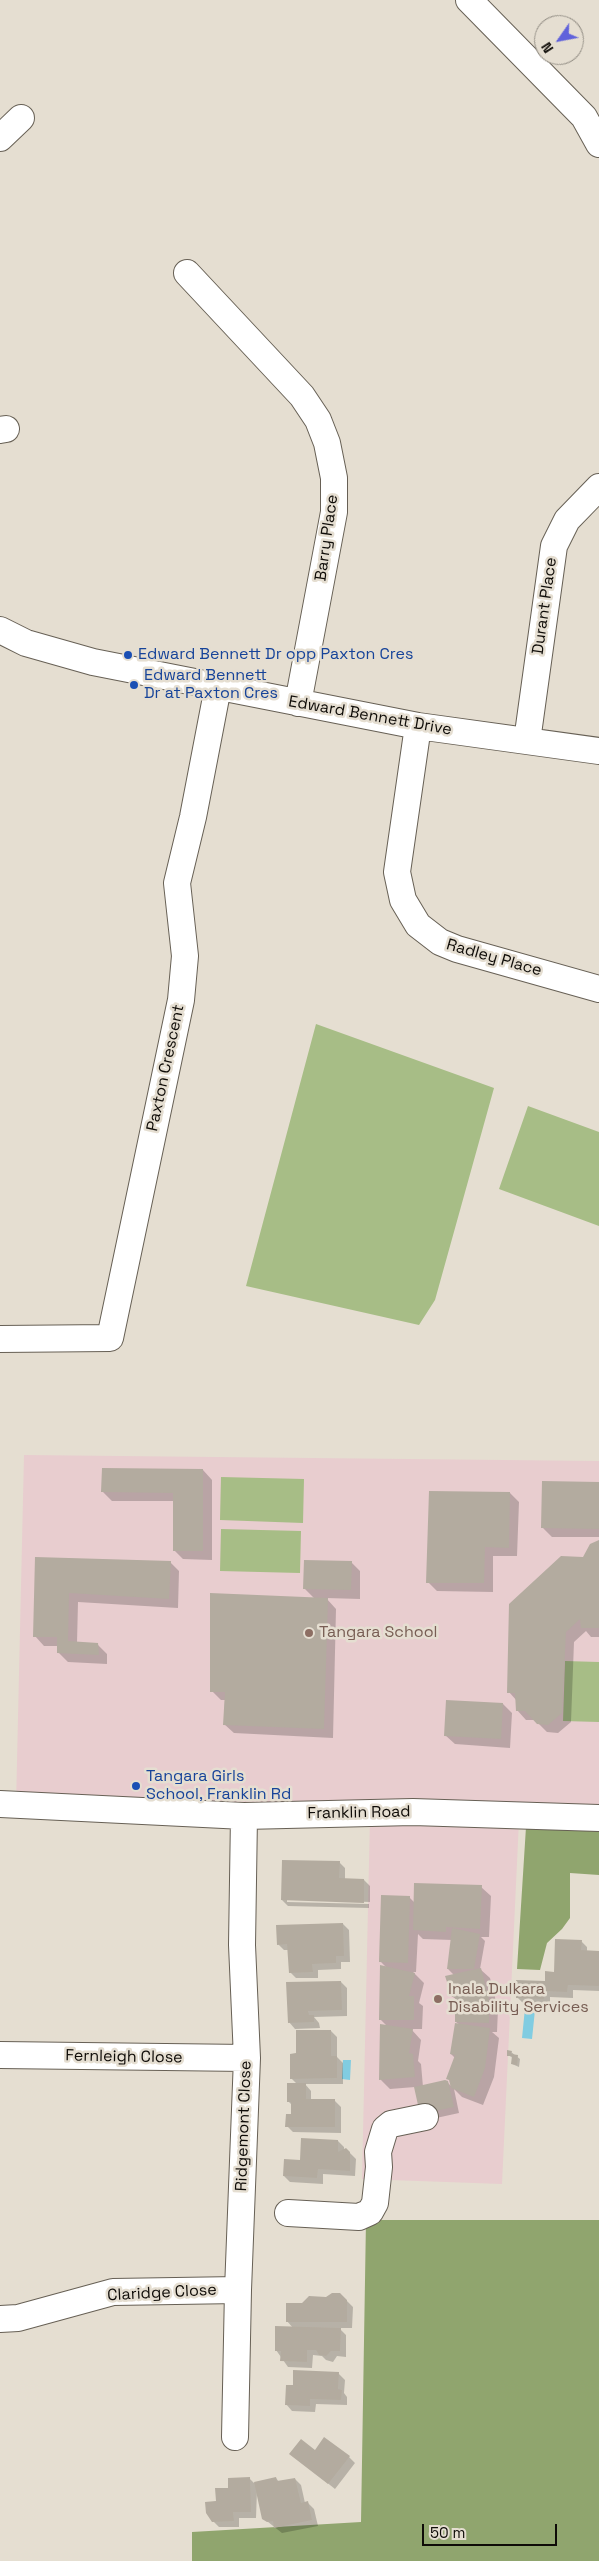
<!DOCTYPE html>
<style>
body{margin:0}
#map{position:relative;width:599px;height:2561px;overflow:hidden;background:#e5ded1;font-family:"Space Grotesk",sans-serif}
canvas{display:block}
.north{position:absolute;left:534px;top:15px;width:50px;height:50px;box-sizing:border-box;background:#e5ded1;border:1px solid #8f8a81;border-radius:50%;rotate:237deg;font-size:14px;font-weight:700;line-height:20px;text-align:center;color:#0f0c08}
.north::after{content:'';display:block;margin:auto;width:18px;height:22px;background:#6062db;clip-path:polygon(50% 0,100% 100%,50% 72%,0 100%)}
.scale{position:absolute;left:422px;top:2524px;width:135px;height:22px;box-sizing:border-box;border:2px solid #0f0c08;border-top:0;padding-left:6px;font-size:15px;line-height:18px;white-space:nowrap;color:#0f0c08;-webkit-text-stroke:4px #e5ded1;paint-order:stroke}
</style>
<div id="map">
<canvas width="599" height="2561"></canvas>
<div class="north">N</div>
<div class="scale">50 m</div>
</div>
<script>
const c = document.querySelector('canvas').getContext('2d');
c.lineJoin = 'round';
function fillPath(path, color) { c.fillStyle = color; c.fill(path, 'evenodd'); }
const poly = rows => new Path2D(rows.map(r => 'M' + r).join(''));
function stroke(path, color, width, dash) { c.strokeStyle = color; c.lineWidth = width; c.lineCap = dash ? 'butt' : 'round'; c.setLineDash(dash || []); c.stroke(path); }
function write(font, color, halo, rows, align = 'center') {
  c.font = font + ' "Space Grotesk",sans-serif'; c.lineWidth = 5; c.setLineDash([]); c.textBaseline = 'middle'; c.strokeStyle = halo; c.fillStyle = color; for (const [text, x, y, turn = 0] of rows) {
    c.save(); c.translate(x, y); c.rotate((+turn || 0) * Math.PI / 180); c.textAlign = isNaN(turn) ? turn : align; if (halo) c.strokeText(text, 0, 0); c.fillText(text, 0, 0); c.restore();
  }
}
fillPath(poly([
 [24,1455,599,1461,599,1818,16,1805],
 [370,1817,519,1820,502,2184,362,2179]
]), '#e8cdcf');
fillPath(poly([
 [316,1024,494,1088,435,1300,419,1325,246,1286],
 [528,1106,599,1132,599,1226,499,1189],
 [221,1477,304,1479,303,1523,220,1520],
 [221,1529,301,1531,300,1573,220,1571],
 [565,1661,599,1662,599,1722,563,1721]
]), '#a7bd86');
fillPath(poly([
 [526,1827,599,1830,599,1875,570,1873,570,1918,562,1929,547,1943,540,1970,517,1969],
 [366,2220,599,2220,599,2561,192,2561,192,2532,361,2522]
]), '#90a56e');
fillPath(poly([
 [525,2008,535,2010,532,2039,522,2038],
 [343,2060,351,2060,350,2080,342,2079]
]), '#81cce1');
fillPath(poly([
 [203,1470,212,1480,212,1560,183,1559,174,1550,174,1501,112,1501,103,1492],
 [599,1483,599,1537,552,1537,543,1528],
 [510,1493,519,1502,517,1556,493,1556,493,1592,437,1591,428,1582],
 [599,1541,599,1637,591,1637,586,1631,574,1642,571,1722,558,1733,547,1732,535,1720,526,1720,517,1710,517,1701,509,1692,584,1558],
 [36,1558,170,1562,179,1571,178,1608,78,1602,77,1643,98,1645,107,1654,107,1664,68,1662,59,1653,59,1646,44,1646,35,1636],
 [351,1562,360,1571,360,1599,326,1598,336,1609,333,1738,234,1733,224,1724,225,1700,221,1700,212,1691,315,1599,305,1589],
 [503,1704,512,1713,510,1748,455,1744,445,1735],
 [339,1862,345,1868,345,1879,364,1880,370,1886,370,1902,287,1899,287,1902,369,1904,369,1908,288,1906,282,1900],
 [481,1887,491,1896,489,1937,481,1937,485,1941,480,1969,490,1978,498,2009,497,2032,492,2032,499,2038,494,2077,483,2105,462,2097,454,2089,459,2113,427,2120,421,2114,415,2087,390,2089,381,2080,387,2026,380,2019,387,1968,381,1962,409,1897,415,1903],
 [418,1934,423,1939,452,1940,448,1969,454,1975,453,1997,457,2000,456,2022,460,2025,451,2054,455,2058,452,2087,448,2083,423,2087,421,2064,418,2061,421,2040,411,2029,422,2029,423,2006,419,2003,424,1983,413,1972,416,1972],
 [343,1924,349,1930,350,1962,341,1962,341,1969,318,1970,318,1978,296,1978,290,1972,289,1950,284,1950,278,1944],
 [581,1941,587,1947,587,1952,599,1952,599,1991,573,1990,573,1998,550,1997,550,2004,523,2003,517,1997,546,1983],
 [341,1982,347,1988,347,2016,314,2017,319,2023,320,2028,295,2029,289,2022],
 [331,2031,337,2037,337,2057,343,2063,343,2084,305,2084,311,2091,311,2100,335,2101,341,2107,341,2133,293,2132,287,2126,292,2115,293,2106,288,2101,298,2085,291,2078,297,2055],
 [511,2052,520,2059,519,2067,512,2064,513,2058,508,2055],
 [338,2141,344,2147,344,2150,346,2149,356,2159,355,2176,323,2174,323,2184,290,2182,284,2176,301,2161],
 [340,2294,353,2307,352,2328,339,2328,346,2335,346,2357,337,2356,333,2362,326,2360,322,2356,313,2355,312,2368,288,2367,276,2350,293,2328,287,2321,303,2305],
 [338,2373,345,2380,344,2393,347,2397,347,2405,316,2404,315,2412,292,2411,286,2404,294,2386],
 [315,2451,349,2457,355,2463,335,2489,291,2454],
 [249,2478,254,2483,276,2478,279,2482,295,2479,301,2485,305,2503,308,2503,314,2509,318,2526,282,2533,263,2518,257,2490,256,2518,239,2518,239,2527,219,2527,213,2521,217,2503,230,2489]
]), '#0003');
fillPath(poly([
 [102,1468,203,1469,203,1551,173,1551,173,1493,101,1492],
 [542,1481,599,1482,599,1529,541,1528],
 [429,1491,510,1492,509,1548,485,1547,484,1583,426,1583],
 [599,1540,599,1628,581,1628,580,1619,566,1632,562,1713,548,1725,537,1724,525,1711,516,1711,515,1693,507,1693,509,1604,561,1556,583,1557,590,1544],
 [35,1557,171,1561,169,1599,69,1593,68,1641,98,1643,99,1655,57,1653,57,1637,33,1637],
 [304,1560,352,1561,351,1590,303,1589],
 [210,1593,328,1598,324,1729,223,1725,225,1692,210,1692],
 [446,1700,503,1703,501,1739,444,1736],
 [282,1860,340,1861,339,1878,364,1879,364,1903,281,1900],
 [414,1883,482,1885,480,1929,446,1927,446,1932,413,1930],
 [381,1895,410,1896,408,1963,379,1962],
 [343,1923,344,1956,336,1956,336,1963,312,1964,313,1972,289,1973,287,1944,277,1945,276,1925],
 [452,1928,480,1934,474,1969,447,1969],
 [555,1939,582,1940,581,1950,599,1951,599,1986,568,1985,567,1992,544,1991,544,1999,516,1998,516,1980,545,1981,545,1971,554,1972],
 [380,1965,415,1973,409,1996,414,1996,414,2020,379,2020],
 [481,1968,489,1999,489,2023,455,2022,455,1997,452,1997,445,1976],
 [341,1981,342,2010,308,2011,309,2015,314,2015,314,2022,288,2023,286,1982],
 [455,2023,490,2028,485,2068,474,2097,451,2088,449,2080,446,2079,455,2055,450,2054],
 [380,2024,413,2029,409,2053,413,2054,415,2077,379,2080],
 [296,2030,331,2030,331,2056,337,2056,337,2078,290,2079,290,2054,296,2053],
 [507,2050,512,2051,511,2054,518,2055,517,2065,511,2064,512,2056,507,2056],
 [445,2080,448,2081,454,2107,420,2114,414,2087],
 [287,2083,306,2083,306,2099,335,2099,335,2127,285,2127,286,2114,291,2114,291,2102,287,2102],
 [301,2138,338,2140,338,2152,346,2148,350,2152,350,2171,318,2169,317,2178,283,2176,284,2159,300,2160],
 [332,2293,340,2293,347,2300,347,2322,286,2322,286,2303,302,2303,309,2296,326,2297],
 [275,2326,341,2328,340,2351,331,2351,326,2356,319,2355,316,2350,307,2350,307,2362,280,2361,281,2351,275,2351],
 [293,2370,339,2372,338,2389,342,2390,341,2400,310,2399,310,2406,285,2405,286,2385,293,2385],
 [324,2437,350,2456,328,2484,289,2454,301,2439,315,2450],
 [250,2477,251,2512,233,2512,234,2521,212,2522,206,2513,205,2502,216,2501,215,2488,228,2488,228,2478],
 [276,2477,277,2481,295,2478,301,2503,308,2501,312,2520,274,2528,273,2521,267,2522,262,2519,254,2482]
]), '#b3ab9f');
const minor = poly([
 [469,0,584,117,599,144],
 [0,138,21,118],
 [187,273,302,396,318,420,327,443,334,478,334,512,298,703],
 [0,430,6,429],
 [0,630,26,643,93,662,418,726,599,751],
 [418,726,397,872,403,900,418,925,440,942,457,949,599,989],
 [527,741,554,546,567,520,599,487],
 [0,1339,110,1338,181,1000,185,956,177,883,193,817,218,687],
 [0,1804,244,1816,413,1812,599,1818],
 [0,2055,247,2058],
 [288,2213,359,2217,370,2212,375,2203,379,2167,378,2152,385,2129,391,2124,425,2117],
 [0,2319,18,2318,113,2292,238,2290],
 [235,2437,238,2290,247,2058,242,1945,244,1816]
]);
stroke(minor, '#676055', 28);
stroke(minor, '#fff', 26);
for (const [x, y, r, color] of [
 [128,655,5,"#1a4fb4"],
 [134,685,5,"#1a4fb4"],
 [309,1633,5,"#8d6e63"],
 [136,1786,5,"#1a4fb4"],
 [438,1999,5,"#8d6e63"]
]) { const dot = new Path2D(); dot.arc(x, y, r, 0, 2 * Math.PI); c.fillStyle = color; c.fill(dot); stroke(dot, '#e5ded1', 2); }
write('16px', '#0f0c08', '#e5ded1', [
 ["Barry Place",327,538,-82],
 ["Durant Place",545,606,-82],
 ["Edward Bennett Drive",370,716,10],
 ["Radley Place",494,958,16],
 ["Paxton Crescent",166,1068,-78],
 ["Franklin Road",359,1813,-1],
 ["Fernleigh Close",124,2057,1],
 ["Ridgemont Close",244,2126,-88],
 ["Claridge Close",162,2293,-3]
]);
write('16px', '#164399', '#e5ded1', [
 ["Edward Bennett Dr opp Paxton Cres",138,655],
 ["Edward Bennett",144,676],
 ["Dr at Paxton Cres",144,694],
 ["Tangara Girls",146,1777],
 ["School, Franklin Rd",146,1795]
], 'left');
write('16px', '#785e54', '#e5ded1', [
 ["Tangara School",319,1633],
 ["Inala Dulkara",448,1990],
 ["Disability Services",448,2008]
], 'left');
</script>
